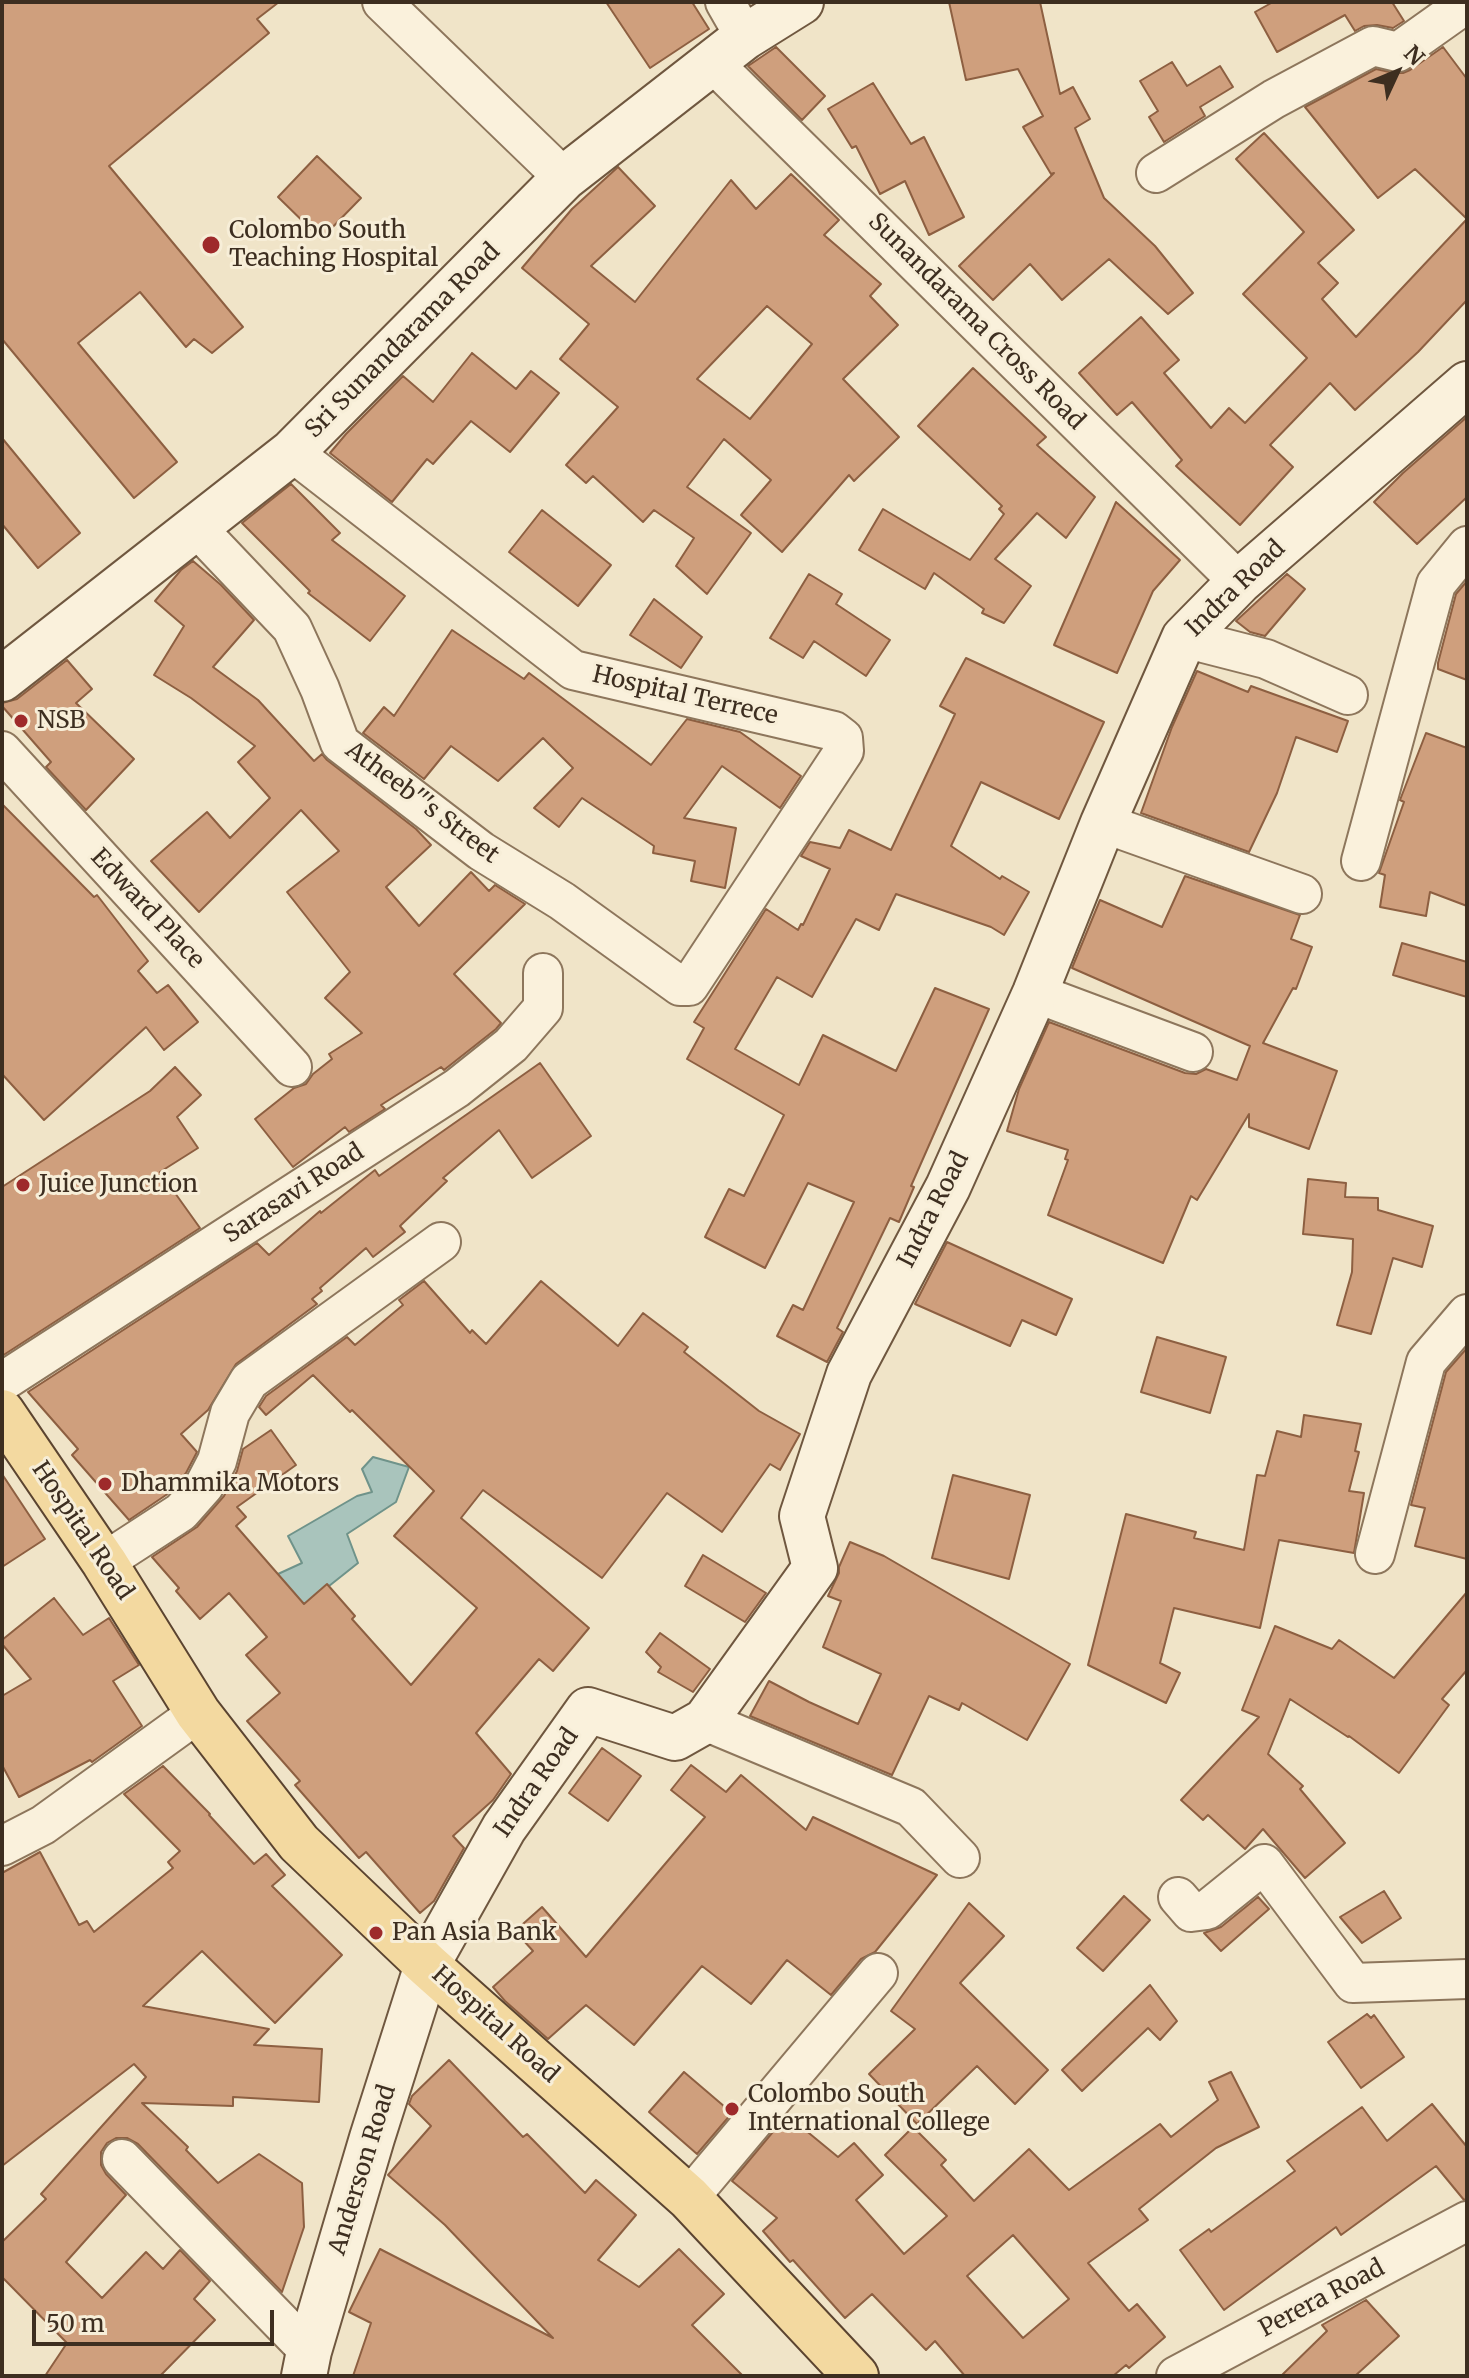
<!DOCTYPE html>
<style>
body{margin:0}
#map{position:relative;width:1469px;height:2378px;overflow:hidden;background:#f0e4c8;font-family:Merriweather,serif}
canvas{display:block}
.frame{position:absolute;inset:0;border:4px solid #3d2e20;pointer-events:none}
.north{position:absolute;left:1357px;top:32px;width:80px;height:80px;-webkit-text-stroke:6px #f7eed8;paint-order:stroke;rotate:46deg;font-size:22px;font-weight:700;line-height:32px;text-align:center;color:#3d2e20}
.north::after{content:'';display:block;margin:auto;width:28px;height:36px;background:#3d2e20;clip-path:polygon(50% 0,100% 100%,50% 72%,0 100%)}
.scale{position:absolute;left:32px;top:2310px;width:242px;height:36px;box-sizing:border-box;border:4px solid #3d2e20;border-top:0;padding-left:10px;font-size:24px;line-height:28px;white-space:nowrap;color:#3d2e20;-webkit-text-stroke:6px #f7eed8;paint-order:stroke}
</style>
<div id="map">
<canvas width="1469" height="2378"></canvas>
<div class="frame"></div>
<div class="north">N</div>
<div class="scale">50 m</div>
</div>
<script>
const c = document.querySelector('canvas').getContext('2d');
c.lineJoin = 'round';
function fillPath(path, color) { c.fillStyle = color; c.fill(path, 'evenodd'); }
const poly = rows => new Path2D(rows.map(r => 'M' + r).join(''));
function stroke(path, color, width, dash) { c.strokeStyle = color; c.lineWidth = width; c.lineCap = dash ? 'butt' : 'round'; c.setLineDash(dash || []); c.stroke(path); }
function write(font, color, halo, rows, align = 'center') {
  c.font = font + ' Merriweather,serif'; c.lineWidth = 6; c.setLineDash([]); c.textBaseline = 'middle'; c.strokeStyle = halo; c.fillStyle = color; for (const [text, x, y, turn = 0] of rows) {
    c.save(); c.translate(x, y); c.rotate((+turn || 0) * Math.PI / 180); c.textAlign = isNaN(turn) ? turn : align; if (halo) c.strokeText(text, 0, 0); c.fillText(text, 0, 0); c.restore();
  }
}
const water = poly([
 [373,1457,409,1467,396,1502,347,1534,358,1563,295,1613,278,1574,302,1563,288,1536,357,1496,372,1492,362,1469,373,1457]
]);
fillPath(water, '#a9c4bc');
stroke(water, '#6f938a', 2);
const building = poly([
 [2,2,279,2,257,19,269,33,109,166,243,327,212,353,194,339,186,347,140,292,78,343,177,462,134,498,2,339,2,2],
 [606,2,692,2,709,29,650,68,606,2],
 [949,2,1040,2,1060,94,1073,87,1090,119,1075,128,1104,198,1155,246,1193,293,1168,314,1109,259,1062,300,1030,264,993,300,959,266,1054,173,1051,174,1023,127,1043,116,1018,69,966,80,949,2],
 [1273,2,1392,2,1404,21,1393,28,1377,25,1364,26,1355,31,1345,15,1277,52,1255,12,1273,2],
 [776,47,825,96,802,120,748,66,776,47],
 [1443,47,1467,79,1467,300,1418,352,1355,410,1330,383,1270,445,1293,467,1240,525,1176,466,1182,460,1132,402,1117,415,1079,373,1141,317,1179,360,1164,373,1211,428,1229,408,1245,423,1307,358,1243,294,1304,232,1236,159,1264,133,1354,230,1318,263,1338,283,1322,299,1356,337,1467,219,1415,169,1378,198,1305,107,1376,69,1394,73,1403,73,1410,70,1443,47],
 [1172,62,1187,86,1220,66,1233,87,1200,107,1205,116,1164,142,1149,117,1158,111,1140,81,1172,62],
 [873,83,911,144,924,137,964,217,929,235,905,181,880,194,856,146,852,148,828,109,873,83],
 [317,156,361,198,321,239,278,197,317,156],
 [618,167,655,206,591,266,635,302,731,180,756,209,791,174,839,220,824,235,881,284,870,296,898,325,843,379,899,437,854,481,849,475,782,552,741,515,771,480,724,439,687,487,751,533,707,594,676,566,694,538,654,510,643,522,593,476,586,483,566,465,618,407,560,359,589,324,522,268,572,209,618,167],
 [767,306,812,344,750,419,697,379,767,306],
 [472,353,516,389,531,371,559,393,510,452,471,421,433,464,427,459,392,502,330,453,346,434,403,376,433,402,472,353],
 [973,368,1046,437,1037,445,1095,497,1066,538,1037,513,995,559,1031,586,1004,623,982,613,984,609,934,573,925,589,859,550,883,509,970,560,1004,514,999,509,1002,506,918,426,973,368],
 [1467,417,1467,497,1417,544,1374,502,1403,473,1467,417],
 [2,438,80,533,38,568,2,524,2,438],
 [291,484,340,533,332,540,405,596,370,641,308,593,310,591,242,523,291,484],
 [1116,502,1180,560,1153,591,1117,673,1054,645,1116,502],
 [542,510,611,565,578,606,509,552,542,510],
 [193,561,221,585,254,620,213,667,258,700,314,761,322,754,327,760,416,829,431,845,386,887,419,926,471,872,489,891,495,885,525,904,454,974,501,1023,496,1029,444,1070,441,1067,381,1105,385,1109,349,1132,345,1127,293,1167,255,1119,294,1088,306,1084,313,1074,332,1059,329,1054,362,1033,325,998,350,972,287,892,339,851,301,810,199,912,151,861,207,812,230,838,270,798,238,762,255,746,191,698,154,675,184,626,155,601,181,570,193,561],
 [809,574,842,594,836,604,890,640,866,676,814,641,803,658,770,638,809,574],
 [1287,574,1305,589,1265,636,1250,632,1236,621,1287,574],
 [1467,581,1467,680,1438,669,1438,663,1456,594,1467,581],
 [654,599,702,637,681,668,630,635,654,599],
 [452,630,524,679,529,673,651,765,687,719,740,732,801,776,780,808,722,766,684,818,736,828,725,888,691,881,695,861,653,853,654,846,582,798,559,827,534,808,573,768,543,738,498,781,451,746,424,779,363,733,384,707,394,716,452,630],
 [966,658,1104,722,1059,819,981,782,951,846,1000,879,1002,876,1029,892,1004,935,991,927,896,894,879,930,856,919,812,997,777,977,735,1049,799,1085,823,1035,896,1071,935,988,989,1009,911,1186,914,1187,899,1222,890,1218,837,1328,843,1332,827,1362,777,1336,793,1305,803,1310,854,1202,808,1183,765,1268,705,1237,729,1189,744,1196,784,1115,687,1059,704,1028,694,1022,766,909,798,930,801,924,803,925,830,869,801,856,810,842,840,848,849,830,891,850,955,714,940,706,966,658],
 [67,660,92,689,76,703,134,759,86,810,46,767,51,762,2,706,2,703,17,699,67,660],
 [1197,671,1248,692,1251,686,1348,721,1337,752,1296,737,1277,793,1249,852,1141,813,1172,727,1197,671],
 [1426,733,1467,748,1467,906,1430,892,1426,916,1380,907,1385,875,1379,873,1404,802,1400,800,1426,733],
 [2,804,94,897,97,895,148,961,138,971,157,993,168,985,198,1022,164,1050,146,1027,44,1120,2,1074,2,804],
 [1185,876,1300,915,1291,939,1312,947,1296,989,1293,988,1263,1043,1337,1071,1309,1149,1249,1127,1249,1114,1197,1200,1191,1196,1163,1263,1048,1215,1068,1160,1065,1159,1068,1150,1007,1131,1019,1089,1049,1022,1185,1073,1196,1074,1206,1069,1237,1080,1250,1046,1072,968,1100,900,1162,927,1185,876],
 [1402,943,1467,962,1467,997,1393,975,1402,943],
 [540,1063,591,1136,532,1178,499,1130,443,1178,447,1181,400,1226,405,1232,373,1257,366,1248,320,1288,322,1291,312,1299,317,1304,236,1364,208,1410,181,1434,197,1452,186,1473,166,1495,129,1520,72,1455,78,1449,28,1392,257,1243,269,1255,320,1211,321,1213,375,1170,379,1176,540,1063],
 [175,1067,201,1095,177,1117,198,1148,160,1172,200,1228,2,1356,2,1187,150,1091,175,1067],
 [1308,1179,1346,1183,1345,1197,1378,1198,1378,1210,1433,1226,1422,1267,1393,1258,1371,1334,1337,1325,1352,1272,1353,1239,1303,1234,1308,1179],
 [947,1242,1072,1299,1056,1335,1022,1320,1010,1346,915,1304,947,1242],
 [424,1281,470,1333,472,1330,486,1344,541,1281,618,1346,643,1313,688,1347,684,1352,759,1411,800,1434,780,1470,770,1464,722,1532,667,1493,602,1578,483,1490,461,1518,589,1628,553,1671,539,1659,476,1733,511,1774,493,1800,453,1836,464,1848,434,1901,420,1913,366,1852,359,1858,295,1785,300,1781,247,1721,280,1693,246,1655,267,1637,229,1593,200,1619,176,1591,179,1588,152,1557,197,1527,224,1496,237,1471,243,1449,271,1430,296,1465,237,1507,246,1517,236,1526,304,1604,327,1584,355,1616,352,1619,411,1685,477,1608,394,1536,434,1491,352,1410,350,1412,313,1375,266,1415,259,1407,266,1396,347,1337,355,1345,403,1305,399,1300,424,1281],
 [1157,1337,1226,1357,1210,1413,1141,1392,1157,1337],
 [1467,1348,1467,1559,1415,1546,1425,1508,1411,1505,1446,1372,1467,1348],
 [1304,1415,1361,1424,1355,1451,1359,1452,1349,1491,1364,1493,1354,1553,1279,1540,1260,1628,1174,1608,1160,1663,1180,1673,1166,1703,1088,1665,1126,1514,1196,1532,1194,1538,1244,1550,1257,1475,1265,1476,1277,1431,1301,1437,1304,1415],
 [2,1474,45,1539,2,1567,2,1474],
 [953,1475,1030,1495,1009,1579,932,1558,953,1475],
 [850,1542,884,1556,1070,1664,1027,1740,962,1703,959,1710,929,1696,892,1775,750,1716,769,1681,809,1702,858,1724,881,1674,823,1647,841,1601,828,1596,839,1573,839,1567,850,1542],
 [703,1555,766,1593,745,1622,685,1586,703,1555],
 [1467,1592,1467,1670,1442,1699,1449,1705,1399,1773,1349,1736,1348,1737,1290,1699,1268,1754,1303,1786,1300,1789,1345,1843,1305,1878,1263,1829,1245,1849,1208,1815,1203,1820,1181,1800,1259,1717,1242,1710,1275,1626,1332,1649,1339,1640,1394,1678,1467,1592],
 [54,1598,83,1635,109,1618,139,1665,113,1681,142,1726,92,1762,90,1760,19,1797,2,1765,2,1696,31,1679,2,1644,2,1640,54,1598],
 [660,1633,710,1669,693,1692,658,1672,661,1667,646,1652,660,1633],
 [602,1748,641,1776,608,1821,569,1793,602,1748],
 [691,1765,726,1792,741,1775,806,1830,813,1817,937,1875,875,1952,861,1959,831,1995,787,1960,751,2004,702,1966,634,2045,586,2005,548,2039,505,2001,493,1987,533,1951,515,1931,542,1907,586,1957,705,1817,671,1790,691,1765],
 [163,1766,210,1814,209,1815,254,1864,266,1854,285,1875,272,1886,342,1955,275,2023,202,1951,143,2006,269,2029,254,2045,322,2049,319,2102,233,2097,233,2106,142,2103,188,2147,186,2150,218,2183,259,2154,302,2183,304,2227,282,2292,138,2144,127,2138,116,2138,107,2143,101,2152,101,2165,106,2174,126,2195,66,2262,102,2298,146,2252,163,2269,180,2250,210,2281,194,2299,215,2320,160,2376,45,2376,67,2343,2,2277,2,2242,46,2199,41,2194,146,2077,134,2064,2,2166,2,1873,40,1852,79,1925,87,1921,94,1932,173,1868,168,1862,180,1851,124,1794,163,1766],
 [1384,1891,1401,1918,1362,1943,1340,1917,1384,1891],
 [1124,1896,1150,1920,1103,1971,1077,1948,1124,1896],
 [1258,1897,1269,1909,1221,1951,1204,1933,1221,1927,1258,1897],
 [969,1903,1004,1936,960,1983,1048,2070,1015,2104,977,2066,917,2124,869,2074,915,2029,891,2011,969,1903],
 [1150,1985,1177,2021,1160,2040,1148,2028,1082,2091,1062,2070,1150,1985],
 [1367,2014,1371,2018,1374,2015,1404,2057,1361,2088,1328,2042,1367,2014],
 [449,2060,523,2137,527,2134,585,2193,596,2180,636,2215,598,2260,639,2287,679,2249,724,2294,692,2325,743,2376,353,2376,371,2323,349,2312,380,2249,553,2338,445,2225,388,2175,431,2126,409,2104,412,2096,449,2060],
 [684,2072,732,2113,697,2154,649,2112,684,2072],
 [1231,2072,1259,2127,1216,2148,1139,2209,1148,2220,1088,2263,1129,2311,1137,2304,1165,2337,1129,2368,1126,2365,1113,2376,965,2376,935,2341,926,2350,872,2294,845,2318,793,2260,790,2262,763,2231,777,2218,732,2181,787,2115,838,2157,854,2143,883,2175,856,2200,904,2254,947,2216,885,2155,913,2127,946,2160,941,2165,974,2201,1029,2149,1069,2190,1160,2124,1171,2137,1218,2100,1209,2082,1231,2072],
 [1013,2235,1069,2299,1023,2338,967,2276,1013,2235],
 [1432,2104,1467,2147,1467,2199,1464,2200,1436,2166,1341,2235,1336,2227,1224,2310,1180,2250,1209,2229,1211,2232,1295,2171,1287,2161,1362,2107,1387,2141,1432,2104],
 [1366,2300,1399,2336,1355,2376,1281,2376,1327,2331,1322,2325,1366,2300]
]);
fillPath(building, '#cf9f7d');
stroke(building, '#8d5f41', 2);
const street = poly([
 [382,2,564,178],
 [725,2,745,37],
 [713,63,1239,582],
 [1156,173,1274,99,1373,46,1398,52,1467,3],
 [196,527,292,628,320,689,340,743,481,851,562,901,680,986,689,986,844,751,843,738,834,731,573,670,292,452],
 [1184,638,1266,659,1348,695],
 [2,751,292,1067],
 [1103,823,1302,894],
 [1361,861,1436,584,1467,546],
 [1035,993,1193,1052],
 [2,1382,457,1088,511,1045,543,1008,543,973],
 [1375,1554,1426,1362,1467,1314],
 [104,1562,181,1512,204,1486,217,1461,230,1413,249,1381,441,1242],
 [705,1721,911,1807,960,1858],
 [2,1846,43,1825,198,1713],
 [1178,1897,1191,1912,1207,1910,1264,1864,1353,1983,1467,1979],
 [122,2159,309,2351],
 [689,2198,878,1973],
 [1176,2376,1467,2221]
]);
const secondary = poly([
 [2,679,292,452,564,178,745,37,801,2],
 [304,2376,309,2351,372,2138,427,1965,504,1828,588,1710,675,1738,705,1721,815,1568,802,1516,849,1374,948,1187,1035,993,1103,823,1184,638,1239,582,1467,384]
]);
const primary = poly([
 [2,1412,104,1562,198,1713,299,1843,427,1965,689,2198,856,2376]
]);
stroke(street, '#8d765c', 42);
stroke(secondary, '#6f573f', 48);
stroke(primary, '#5b4430', 48);
stroke(street, '#faf1dc', 38);
stroke(secondary, '#faf1dc', 44);
stroke(primary, '#f3d9a0', 44);
for (const [x, y, r, color] of [
 [211,245,10,"#9e2a2b"],
 [21,721,8,"#9e2a2b"],
 [23,1185,8,"#9e2a2b"],
 [105,1484,8,"#9e2a2b"],
 [376,1933,8,"#9e2a2b"],
 [732,2109,8,"#9e2a2b"]
]) { const dot = new Path2D(); dot.arc(x, y, r, 0, 2 * Math.PI); c.fillStyle = color; c.fill(dot); stroke(dot, '#f7eed8', 3); }
write('24px', '#3d2e20', '#f7eed8', [
 ["Colombo South",229,231],
 ["Teaching Hospital",229,259],
 ["NSB",37,721],
 ["Juice Junction",39,1185],
 ["Dhammika Motors",121,1484],
 ["Pan Asia Bank",392,1933],
 ["Colombo South",748,2095],
 ["International College",748,2123]
], 'left');
write('24px', '#3d2e20', '#f7eed8', [
 ["Sunandarama Cross Road",976,322,45],
 ["Sri Sunandarama Road",403,341,-45],
 ["Indra Road",1236,589,-44],
 ["Hospital Terrece",685,696,13],
 ["Atheeb'''s Street",422,803,37],
 ["Edward Place",147,909,47],
 ["Sarasavi Road",294,1194,-33],
 ["Indra Road",934,1210,-63],
 ["Hospital Road",82,1531,56],
 ["Indra Road",537,1783,-55],
 ["Hospital Road",495,2025,42],
 ["Anderson Road",363,2170,-73],
 ["Perera Road",1322,2299,-28]
]);
</script>
